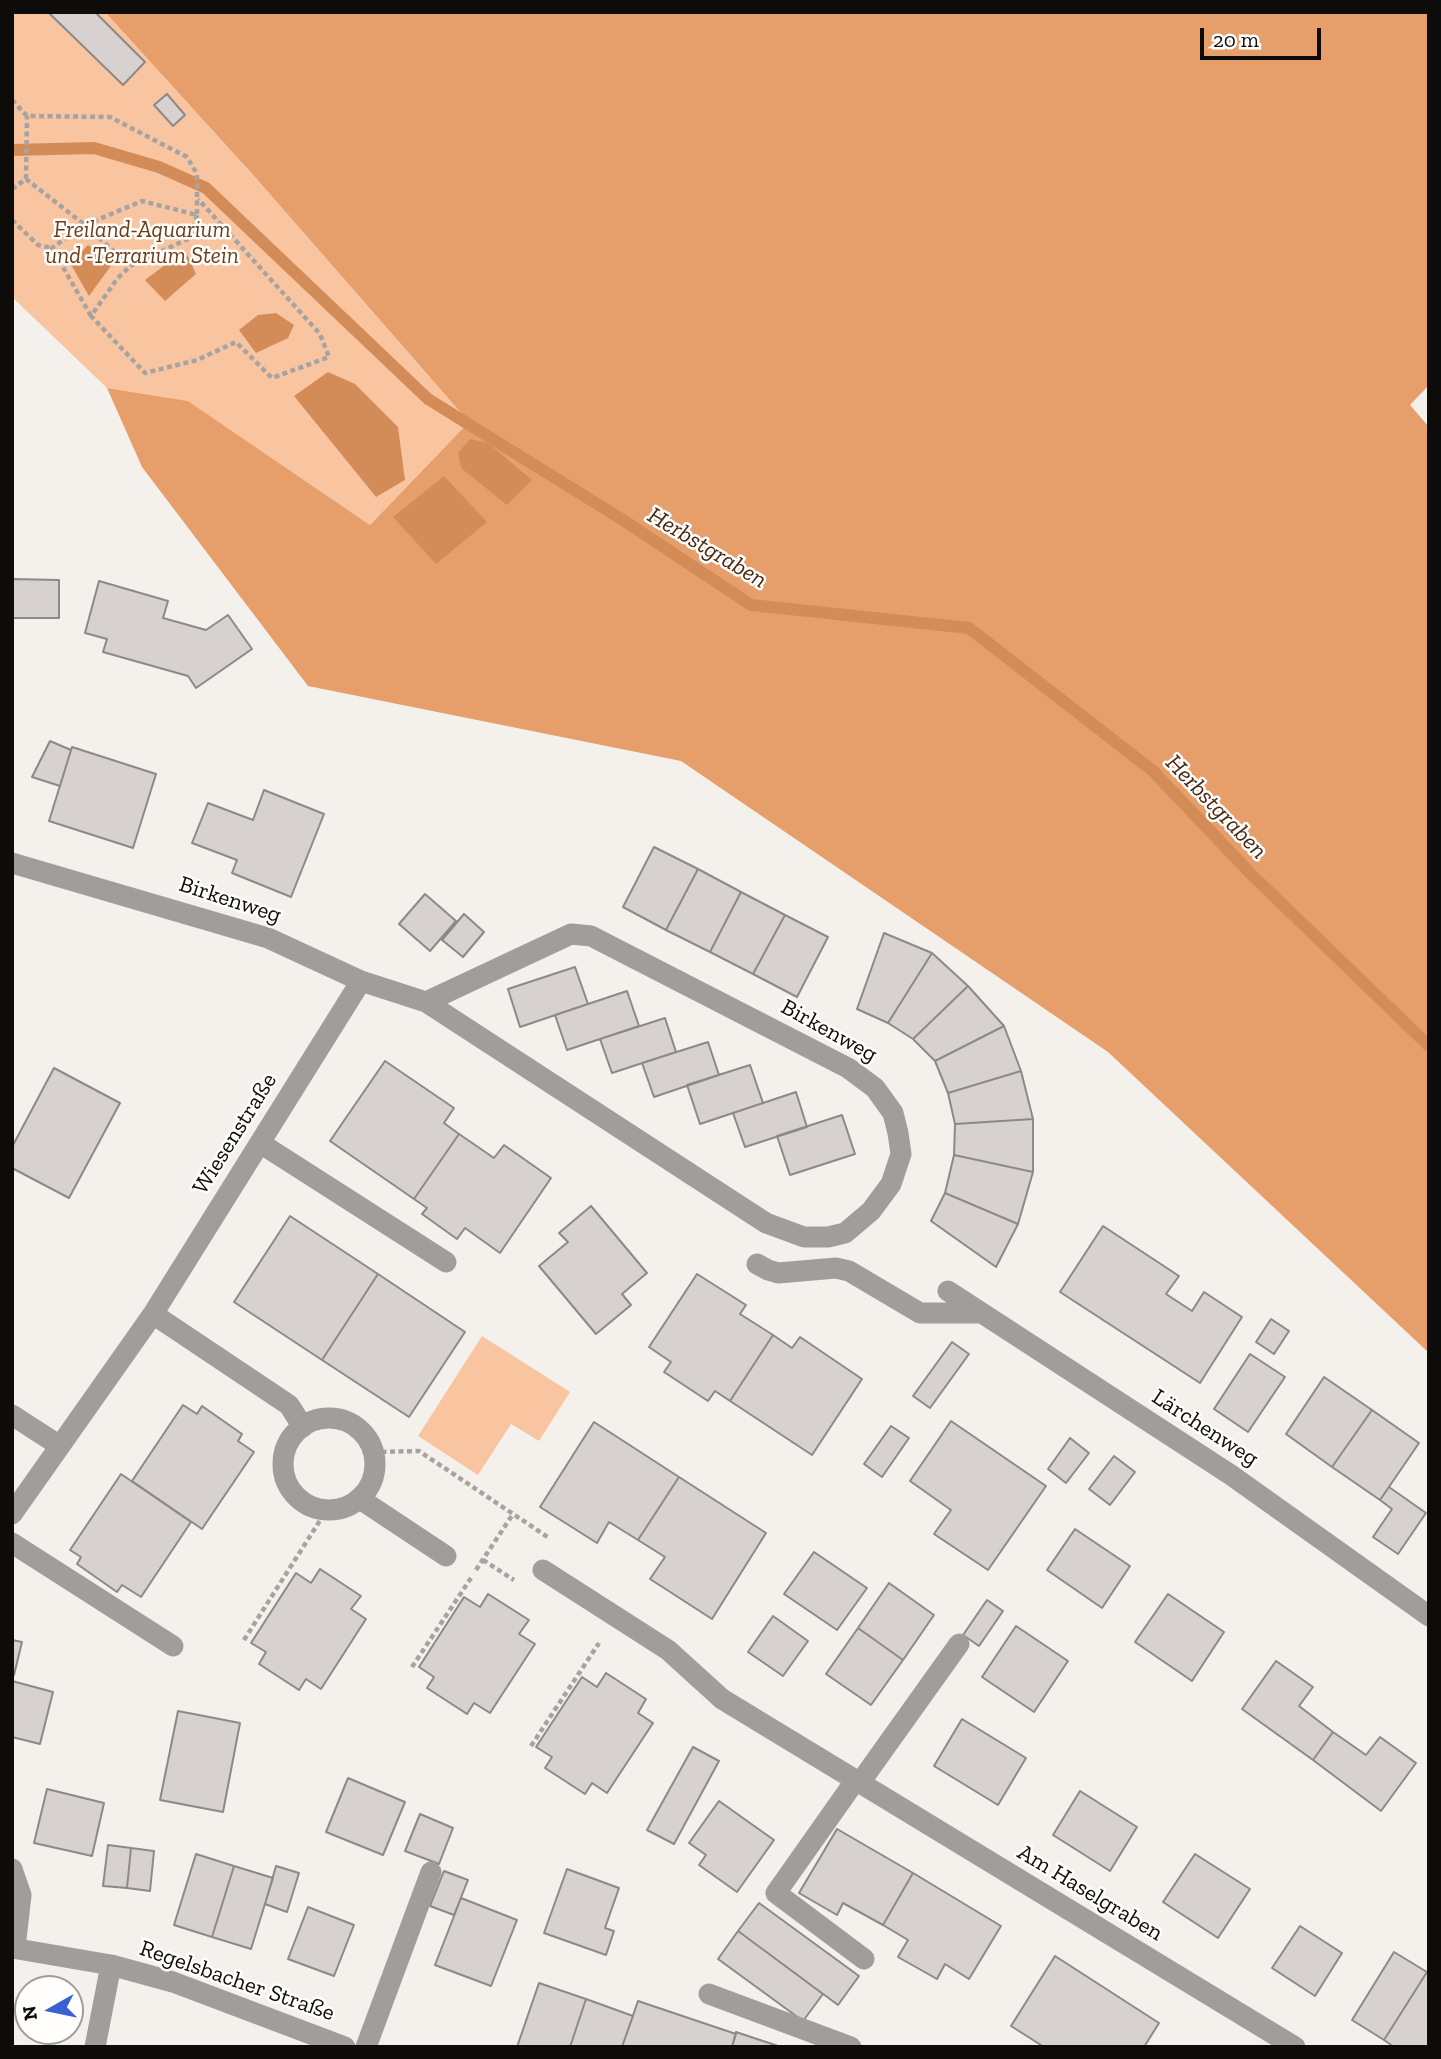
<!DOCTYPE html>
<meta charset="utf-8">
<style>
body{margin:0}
#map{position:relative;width:1441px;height:2059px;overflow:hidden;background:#f4f0ec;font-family:"Zilla Slab",serif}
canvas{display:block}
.frame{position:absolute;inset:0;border:14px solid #0d0c0b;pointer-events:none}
.north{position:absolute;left:14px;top:1975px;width:70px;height:70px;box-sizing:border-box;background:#fffefd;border:2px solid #9e9d9c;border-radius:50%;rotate:261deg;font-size:19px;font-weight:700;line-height:28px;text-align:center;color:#0d0c0b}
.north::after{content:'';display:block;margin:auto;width:24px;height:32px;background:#3961d2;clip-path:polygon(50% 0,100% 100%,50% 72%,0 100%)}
.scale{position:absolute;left:1200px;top:28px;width:121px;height:32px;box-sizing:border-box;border:4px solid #0d0c0b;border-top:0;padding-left:9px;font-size:21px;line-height:24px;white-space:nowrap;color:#0d0c0b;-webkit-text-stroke:5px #fffefd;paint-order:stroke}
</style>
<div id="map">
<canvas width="1441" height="2059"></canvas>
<div class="frame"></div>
<div class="north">N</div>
<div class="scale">20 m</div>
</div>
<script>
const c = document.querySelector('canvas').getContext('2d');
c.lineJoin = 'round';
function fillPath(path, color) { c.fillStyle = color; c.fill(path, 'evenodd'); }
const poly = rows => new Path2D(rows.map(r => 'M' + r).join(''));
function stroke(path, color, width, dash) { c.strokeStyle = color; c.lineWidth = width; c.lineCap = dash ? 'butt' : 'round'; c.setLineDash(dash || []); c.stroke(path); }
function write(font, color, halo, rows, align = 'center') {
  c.font = font + ' "Zilla Slab",serif'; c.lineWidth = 5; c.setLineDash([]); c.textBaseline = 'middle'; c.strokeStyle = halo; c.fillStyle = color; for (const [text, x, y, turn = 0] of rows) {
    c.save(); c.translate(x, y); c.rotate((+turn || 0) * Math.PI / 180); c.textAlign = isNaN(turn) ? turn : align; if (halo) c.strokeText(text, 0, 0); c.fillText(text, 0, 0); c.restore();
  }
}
fillPath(poly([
 [12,12,105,12,255,177,469,422,370,525,188,401,107,388,12,297],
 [482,1336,570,1392,539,1441,511,1424,478,1475,418,1436]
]), '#f9c5a1');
fillPath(poly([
 [105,12,1429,12,1429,385,1410,405,1429,427,1429,1353,1108,1052,681,761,308,686,142,467,107,388,188,401,370,525,469,422,255,177]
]), '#e69e6a');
fillPath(poly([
 [88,245,113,263,89,296,70,263],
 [185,250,196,274,165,301,145,280],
 [276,313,294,325,288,338,256,353,239,330,258,315],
 [328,372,355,384,398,427,405,480,376,497,294,396],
 [470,439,488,443,532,480,507,505,461,468,458,453],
 [444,476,487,522,436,564,393,517]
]), '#d38c58');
stroke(poly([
 [12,150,94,148,159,167,206,188,428,399,623,520,751,605,969,628,1153,771,1251,874,1429,1046]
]), '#d38c58', 12);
const building = poly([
 [52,12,95,12,145,62,123,85,50,14,52,12],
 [167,94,185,115,173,126,154,105,167,94],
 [12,579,59,580,59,618,12,618,12,579],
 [99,581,168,601,163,618,206,630,228,615,252,649,196,688,188,676,103,652,107,639,85,633,99,581],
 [50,741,71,750,60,786,32,777,50,741],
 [72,747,156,774,133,848,49,821,72,747],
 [264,790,324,814,291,897,232,873,237,860,192,843,208,803,253,820,264,790],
 [654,847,698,869,666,930,623,907,654,847],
 [698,869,741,892,710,952,666,930,698,869],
 [741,892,785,915,753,974,710,952,741,892],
 [425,894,456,921,430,951,399,924,425,894],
 [464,914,484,932,463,957,442,940,464,914],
 [785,915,828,937,797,997,753,974,785,915],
 [884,933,932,953,888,1023,857,1009,884,933],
 [932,953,968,986,913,1039,888,1023,932,953],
 [575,967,588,1004,520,1027,508,989,575,967],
 [968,986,1004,1026,935,1061,913,1039,968,986],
 [627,991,639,1026,567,1050,555,1015,627,991],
 [665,1018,676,1052,612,1073,600,1039,665,1018],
 [1004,1026,1021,1071,948,1093,935,1061,1004,1026],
 [708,1042,719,1075,654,1097,642,1063,708,1042],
 [385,1061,454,1108,444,1123,459,1134,414,1199,330,1141,385,1061],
 [750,1065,763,1103,700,1124,687,1085,750,1065],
 [54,1068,120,1103,69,1198,12,1168,12,1147,54,1068],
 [1021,1071,1033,1119,955,1124,948,1093,1021,1071],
 [796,1092,807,1127,745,1147,733,1113,796,1092],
 [842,1115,855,1154,790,1175,777,1136,842,1115],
 [1033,1119,1033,1172,954,1155,955,1124,1033,1119],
 [459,1134,494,1158,504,1145,551,1178,500,1253,465,1228,457,1239,422,1214,427,1208,414,1199,459,1134],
 [954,1155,1033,1172,1018,1224,945,1193,954,1155],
 [945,1193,1018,1224,996,1267,931,1221,945,1193],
 [591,1206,647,1273,622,1294,631,1305,596,1334,539,1266,568,1242,559,1233,591,1206],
 [290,1216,378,1274,322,1360,234,1302,290,1216],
 [1103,1226,1179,1276,1166,1294,1192,1311,1204,1292,1242,1317,1200,1383,1060,1292,1103,1226],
 [378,1274,465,1332,409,1417,322,1360,378,1274],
 [697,1274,746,1305,740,1314,773,1335,730,1401,715,1391,708,1401,664,1372,671,1362,649,1347,697,1274],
 [1271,1319,1289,1331,1274,1354,1256,1342,1271,1319],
 [773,1335,792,1348,800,1337,862,1379,812,1455,730,1401,773,1335],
 [952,1342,969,1354,930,1408,913,1396,952,1342],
 [1250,1354,1285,1377,1248,1432,1214,1409,1250,1354],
 [1324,1377,1372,1410,1332,1467,1286,1434,1324,1377],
 [183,1405,197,1414,202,1406,242,1434,238,1441,254,1452,202,1529,132,1481,183,1405],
 [1372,1410,1419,1443,1380,1500,1332,1467,1372,1410],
 [951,1421,1046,1486,988,1570,934,1534,951,1510,910,1481,951,1421],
 [594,1422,679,1477,638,1540,609,1522,597,1543,540,1507,594,1422],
 [891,1426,909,1438,882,1477,864,1464,891,1426],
 [1070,1438,1089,1453,1066,1483,1048,1469,1070,1438],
 [1114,1456,1135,1472,1110,1505,1089,1489,1114,1456],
 [121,1474,191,1522,141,1597,122,1585,117,1592,77,1564,81,1557,70,1550,121,1474],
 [679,1477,766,1533,712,1619,650,1579,665,1557,638,1540,679,1477],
 [1389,1487,1426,1513,1398,1554,1373,1537,1392,1509,1380,1500,1389,1487],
 [1075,1529,1130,1566,1102,1608,1047,1570,1075,1529],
 [814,1552,867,1588,837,1630,784,1594,814,1552],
 [320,1569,361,1596,351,1609,366,1619,321,1689,306,1679,299,1690,259,1664,266,1652,251,1643,296,1573,311,1583,320,1569],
 [889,1583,934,1615,903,1660,858,1628,889,1583],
 [488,1594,529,1620,519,1634,535,1644,490,1713,474,1703,467,1714,427,1688,434,1677,419,1667,464,1597,480,1607,488,1594],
 [1168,1594,1224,1632,1192,1681,1135,1642,1168,1594],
 [987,1600,1003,1611,979,1646,963,1635,987,1600],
 [773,1616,808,1641,783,1676,748,1652,773,1616],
 [1016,1626,1068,1661,1034,1712,982,1677,1016,1626],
 [858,1628,903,1660,871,1705,826,1674,858,1628],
 [12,1640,22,1642,14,1675,12,1675,12,1640],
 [1276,1661,1313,1687,1299,1706,1333,1732,1313,1760,1242,1709,1276,1661],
 [606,1673,646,1699,638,1713,653,1723,607,1793,592,1783,585,1794,545,1768,552,1757,536,1747,582,1677,597,1687,606,1673],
 [12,1681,53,1692,40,1744,12,1737,12,1681],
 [178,1711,240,1723,223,1812,160,1800,178,1711],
 [962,1719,1026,1758,998,1805,934,1766,962,1719],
 [1333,1732,1366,1755,1380,1737,1416,1763,1381,1811,1313,1760,1333,1732],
 [693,1747,719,1761,674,1844,647,1830,693,1747],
 [348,1778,405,1802,383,1855,326,1832,348,1778],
 [47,1789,104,1803,92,1856,34,1843,47,1789],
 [1080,1791,1137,1827,1110,1871,1053,1835,1080,1791],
 [719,1801,774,1840,737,1892,699,1865,706,1855,689,1843,719,1801],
 [420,1814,453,1828,439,1864,405,1851,420,1814],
 [837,1829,913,1873,883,1925,843,1903,837,1915,799,1893,837,1829],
 [108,1845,131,1848,127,1888,103,1886,108,1845],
 [131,1848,154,1851,150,1891,127,1888,131,1848],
 [196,1854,234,1866,212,1937,174,1925,196,1854],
 [1195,1854,1250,1889,1218,1938,1163,1902,1195,1854],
 [234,1866,273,1878,251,1949,212,1937,234,1866],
 [276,1866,299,1873,287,1912,265,1904,276,1866],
 [567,1869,619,1888,605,1928,614,1931,606,1955,544,1933,567,1869],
 [444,1871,468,1880,454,1915,430,1906,444,1871],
 [913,1873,1001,1926,969,1979,945,1964,937,1979,898,1957,908,1940,883,1925,913,1873],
 [461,1898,517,1920,491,1986,435,1965,461,1898],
 [759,1903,859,1976,838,2005,738,1931,759,1903],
 [308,1907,354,1925,334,1976,288,1959,308,1907],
 [1300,1926,1342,1953,1315,1996,1272,1968,1300,1926],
 [738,1931,823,1994,803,2021,718,1959,738,1931],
 [1394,1952,1427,1972,1384,2040,1352,2020,1394,1952],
 [1055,1956,1159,2023,1144,2047,1044,2047,1011,2026,1055,1956],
 [1427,1972,1429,1974,1429,2047,1394,2047,1384,2040,1427,1972],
 [539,1983,586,1999,570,2047,517,2047,539,1983],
 [586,1999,633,2016,622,2047,570,2047,586,1999],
 [638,2001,736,2034,732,2047,622,2047,638,2001],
 [736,2032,781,2047,732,2047,736,2032]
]);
fillPath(building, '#d7d2cf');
stroke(building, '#8d8986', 2);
stroke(poly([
 [12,100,27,116,110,117,187,157,197,174,197,215,142,201,85,225,52,248,91,316],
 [26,179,27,116],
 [12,189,26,179,85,225,130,266],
 [197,215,190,238,130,266,117,279,91,316,145,373,197,360,236,342,272,378,329,357,320,334,198,199],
 [12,220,38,245,52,248],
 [373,1452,419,1451,549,1538],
 [483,1560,514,1580],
 [476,1570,513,1514],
 [244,1640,326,1511],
 [412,1667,471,1578],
 [531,1746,599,1643]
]), '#a6a3a0', 4.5, [5, 3.5]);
stroke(poly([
 [12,863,268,938,361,981,426,1002,766,1223,804,1237,828,1237,845,1233,871,1211,891,1184,901,1154,898,1133,893,1113,875,1088,848,1068,591,936,571,934,426,1002],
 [260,1143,446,1262],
 [757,1264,768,1270,778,1273,836,1268,849,1271,920,1313,982,1313],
 [948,1291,1231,1475,1429,1616],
 [153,1314,289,1405,303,1427],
 [12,1415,60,1446],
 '283 1464a46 46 0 1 1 92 0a46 46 0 1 1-92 0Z',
 [360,1499,446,1556],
 [12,1514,153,1314,361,981],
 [12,1543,173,1646],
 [543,1570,668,1650,722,1699,1295,2047],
 [855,1781,776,1893,864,1959],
 [859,1784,959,1644],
 [12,1869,21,1895,15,1948],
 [12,1948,111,1965,173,1982,345,2047],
 [709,1994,851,2047],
 [95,2047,111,1965],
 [366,2047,431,1872]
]), '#a09e9d', 21);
write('italic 23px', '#6c3d17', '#fffefd', [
 ["Freiland-Aquarium",142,230],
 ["und -Terrarium Stein",142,256]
]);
write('23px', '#0d0c0b', '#fffefd', [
 ["Birkenweg",230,900,18],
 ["Birkenweg",829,1031,29],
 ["Wiesenstraße",235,1134,-58],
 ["Lärchenweg",1205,1428,33],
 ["Am Haselgraben",1090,1893,31],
 ["Regelsbacher Straße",237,1981,19]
]);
write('italic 24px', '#472913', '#fffefd', [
 ["Herbstgraben",707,548,31],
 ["Herbstgraben",1216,807,46]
]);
</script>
